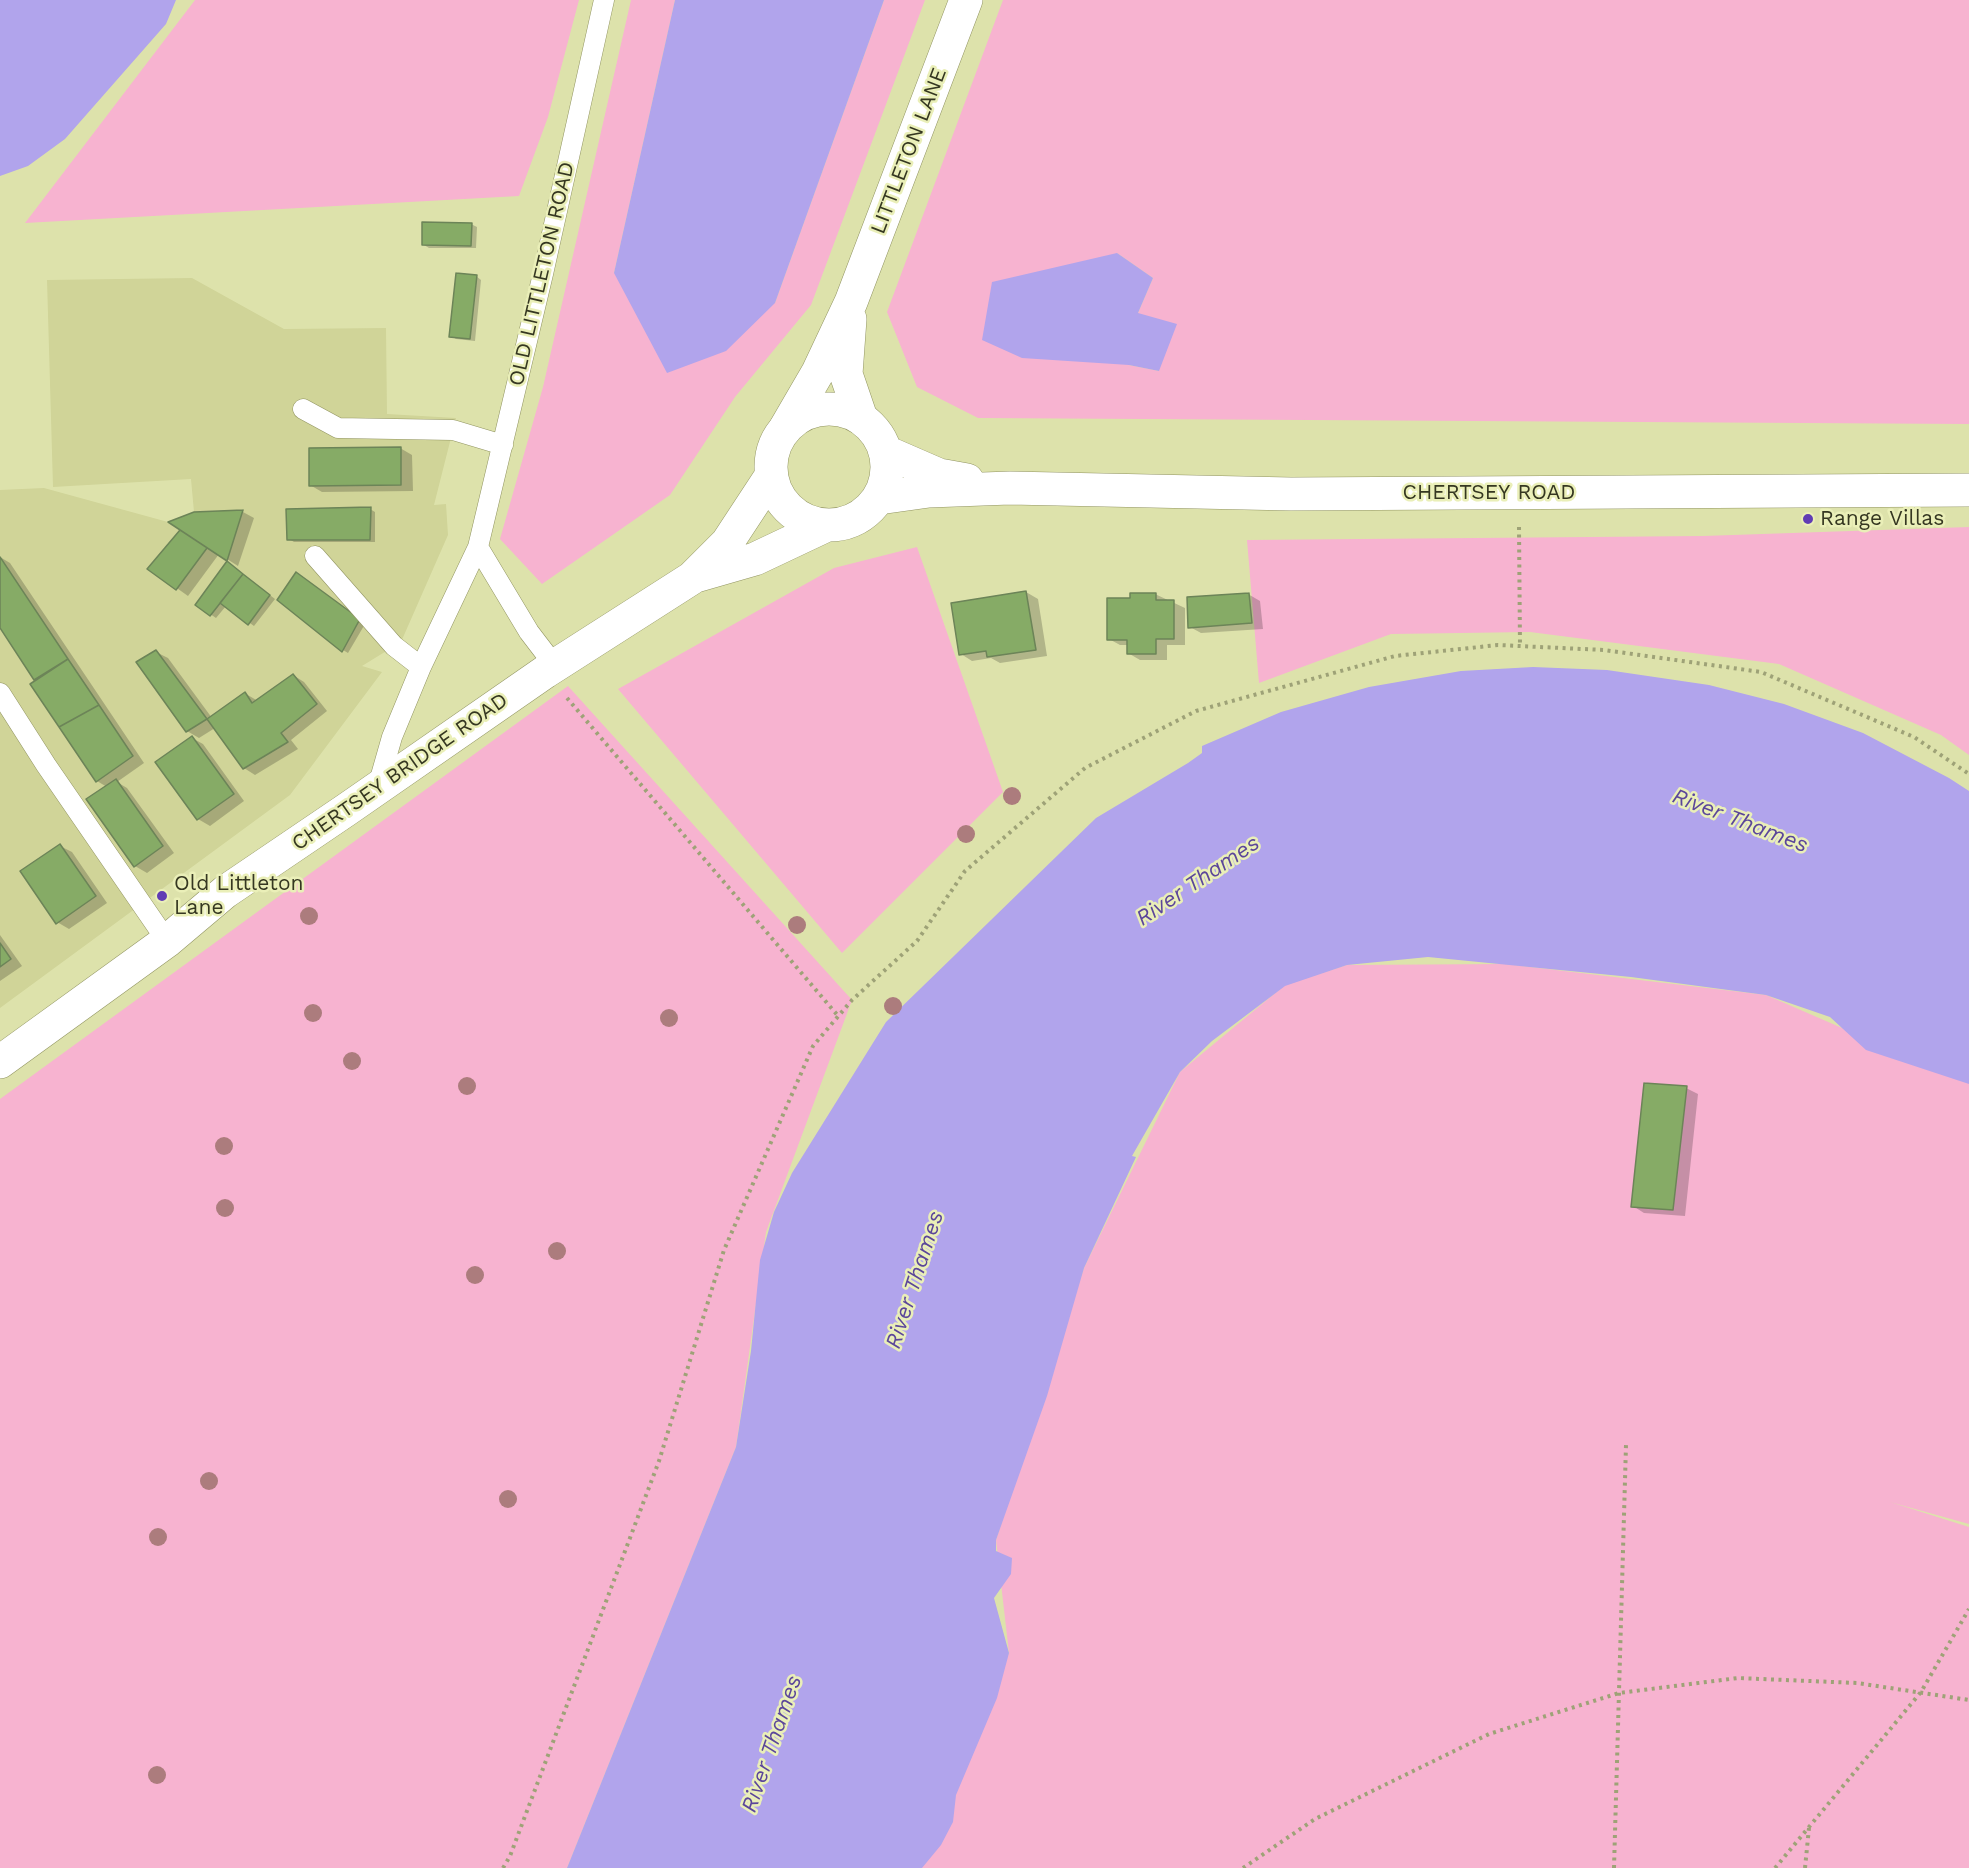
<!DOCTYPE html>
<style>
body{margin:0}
canvas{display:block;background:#dde2ab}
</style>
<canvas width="1969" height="1868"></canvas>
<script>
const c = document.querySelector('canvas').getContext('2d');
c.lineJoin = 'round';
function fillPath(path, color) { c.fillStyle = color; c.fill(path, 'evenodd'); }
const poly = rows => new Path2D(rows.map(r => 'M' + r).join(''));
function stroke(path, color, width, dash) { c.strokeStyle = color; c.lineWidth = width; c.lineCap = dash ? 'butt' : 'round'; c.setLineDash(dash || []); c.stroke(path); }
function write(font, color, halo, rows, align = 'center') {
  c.font = font + ' "Work Sans",sans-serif'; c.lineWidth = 5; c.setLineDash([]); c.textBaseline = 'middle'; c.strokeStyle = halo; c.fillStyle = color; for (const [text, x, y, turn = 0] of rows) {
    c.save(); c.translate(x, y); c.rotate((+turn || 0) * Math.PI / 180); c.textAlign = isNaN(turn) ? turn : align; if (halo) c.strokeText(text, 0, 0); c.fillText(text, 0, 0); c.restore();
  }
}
fillPath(poly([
 [192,278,284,329,386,328,387,414,456,418,434,505,446,504,448,535,401,642,362,666,382,672,290,795,0,1008,0,490,44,488,168,522,194,512,191,479,53,487,47,280]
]), '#d0d498');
fillPath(poly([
 [195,0,579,0,548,117,519,196,25,223],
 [631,0,675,0,614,273,775,303,884,0,925,0,811,305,735,397,670,495,542,584,500,539,543,387],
 [1003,0,1969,0,1969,424,978,418,917,387,887,312],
 [1117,253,1153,278,1138,313,1159,371,1129,365],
 [1969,527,1969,755,1941,735,1779,664,1530,632,1391,634,1259,683,1247,540,1703,536],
 [917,547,1003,792,842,953,618,689,834,568],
 [568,686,852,1000,766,1232,736,1447,567,1868,0,1868,0,1099],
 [1505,964,1766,995,1969,1083,1969,1524,1890,1502,1969,1527,1969,1868,911,1868,1009,1653,996,1540,1084,1268,1180,1072,1285,985,1347,965]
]), '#f7b3d0');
fillPath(poly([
 [0,0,176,0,166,24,65,139,28,166,0,176],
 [675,0,884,0,775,303,726,351,667,373,614,273],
 [1117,253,1153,278,1138,313,1177,324,1159,371,1129,365,1022,358,982,340,992,282],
 [1533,667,1607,670,1709,685,1784,704,1863,733,1949,778,1969,791,1969,1084,1866,1050,1830,1017,1766,995,1631,977,1428,957,1347,965,1285,986,1212,1041,1180,1072,1132,1156,1136,1157,1084,1268,1047,1396,996,1540,996,1551,1012,1558,1011,1574,994,1598,1009,1653,997,1698,956,1795,953,1822,941,1845,922,1868,567,1868,736,1447,751,1351,760,1260,774,1212,792,1173,886,1022,1096,818,1188,763,1202,753,1202,746,1281,712,1369,687,1461,671]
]), '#b1a4ec');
fillPath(poly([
 [471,224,477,227,476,248,429,248,424,245],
 [476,276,481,280,475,341,456,339,451,336],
 [400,448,412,455,413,491,322,492,310,485],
 [370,509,375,512,375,542,294,542,289,539],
 [243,512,254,518,238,566,219,554,188,596,150,569,195,513],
 [0,557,10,563,144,763,117,782,127,788,174,853,147,873,135,866,107,787,97,781,36,680,0,626],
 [228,563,275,599,254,626,226,606,216,618,197,605],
 [297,574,365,624,348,653,343,650],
 [1026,592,1038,599,1047,656,1000,663,991,658,972,661,961,654],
 [1155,594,1185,608,1185,645,1167,645,1167,660,1140,660,1128,653,1129,645,1120,645,1109,639,1131,599],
 [1248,594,1260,601,1263,629,1201,633,1190,627],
 [156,652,168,658,212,718,246,694,258,701,293,675,304,682,327,711,291,740,298,749,255,775,244,768,215,728,199,738,187,731],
 [192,738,203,744,244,801,210,826,198,819],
 [60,846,72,852,107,903,69,929,57,922],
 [0,935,22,966,0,981],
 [1686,1088,1698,1094,1685,1216,1644,1213,1633,1206]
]), '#0003');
const building = poly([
 [422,222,472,223,471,246,422,245,422,222],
 [456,273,477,275,470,339,449,337,456,273],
 [401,447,401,485,309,486,309,448,401,447],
 [371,507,370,540,287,540,286,509,371,507],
 [243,510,227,561,168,522,194,512,243,510],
 [180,530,207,548,176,590,147,569,180,530],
 [0,557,68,659,34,680,0,628,0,557],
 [227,561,243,574,210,616,195,605,227,561],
 [296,572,360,619,342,652,277,600,296,572],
 [243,574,270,595,248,625,220,603,243,574],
 [1026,591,1036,650,987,657,986,651,959,655,951,603,1026,591],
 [1130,593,1156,593,1156,600,1174,600,1174,639,1156,639,1156,654,1127,654,1127,640,1107,640,1107,598,1130,598,1130,593],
 [1249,593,1252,623,1188,628,1187,597,1249,593],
 [156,650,207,719,186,732,136,662,156,650],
 [68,659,99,705,59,727,30,684,68,659],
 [293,674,317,704,281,733,288,742,243,769,207,719,245,692,252,703,293,674],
 [99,705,133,756,96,782,59,727,99,705],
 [192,736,234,794,197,820,155,762,192,736],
 [116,779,163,846,134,867,86,799,116,779],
 [60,844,96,896,56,924,20,871,60,844],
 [0,943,11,959,0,967,0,943],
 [1644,1083,1687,1086,1673,1210,1631,1207,1644,1083]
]);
fillPath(building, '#86ab66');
stroke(building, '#6c8458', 1.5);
const service = poly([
 [303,409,338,428,453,430,503,445],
 [478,547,529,632,555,666],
 [315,556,394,646,421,667],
 [0,693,46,765,167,941],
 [378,786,392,737,421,667,478,547,543,274,604,0]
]);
const tertiary = poly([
 [850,319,846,374,861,418],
 [786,427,818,372,851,302,966,0]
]);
const secondary = poly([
 '771 467a58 58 0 1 1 116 0a58 58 0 1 1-116 0Z',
 [886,452,939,475,967,480],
 [879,498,929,491,1010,488,1291,494,1969,490],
 [696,576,755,559,827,525],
 [0,1062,167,941,225,892,346,810,545,672,692,578,727,543,771,476]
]);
stroke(service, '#929562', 21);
stroke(tertiary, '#929562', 34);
stroke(secondary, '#929562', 34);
stroke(poly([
 [1519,527,1520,646],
 [567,698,839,1017],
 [503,1868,510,1856,659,1461,724,1250,813,1046,852,1000,917,941,965,871,1085,768,1196,711,1395,656,1498,645,1604,650,1761,672,1914,737,1969,774],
 [1243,1868,1315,1819,1489,1734,1619,1693,1738,1678,1857,1683,1969,1700],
 [1614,1868,1626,1445],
 [1775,1868,1921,1692,1969,1609],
 [1805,1868,1809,1828]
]), '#9ea277', 4, [3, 4.5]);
stroke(service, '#fff', 20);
stroke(tertiary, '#fff', 33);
stroke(secondary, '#fff', 33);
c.fillStyle = '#ac7c7d';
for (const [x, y] of [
 [1012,796],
 [966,834],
 [309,916],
 [797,925],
 [893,1006],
 [313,1013],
 [669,1018],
 [352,1061],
 [467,1086],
 [224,1146],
 [225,1208],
 [557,1251],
 [475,1275],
 [209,1481],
 [508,1499],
 [158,1537],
 [157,1775]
]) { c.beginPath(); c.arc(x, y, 9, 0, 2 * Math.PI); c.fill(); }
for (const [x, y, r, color] of [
 [1808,519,6,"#603cb4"],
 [162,896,6,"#603cb4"]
]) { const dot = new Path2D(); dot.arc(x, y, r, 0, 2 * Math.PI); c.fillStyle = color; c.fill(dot); stroke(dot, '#eaefb8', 2); }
write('21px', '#353721', '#eaefb8', [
 ["LITTLETON LANE",909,151,-69],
 ["OLD LITTLETON ROAD",542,274,-77],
 ["CHERTSEY ROAD",1489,493],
 ["CHERTSEY BRIDGE ROAD",400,772,-35]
]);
write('21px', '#353721', '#eaefb8', [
 ["Range Villas",1820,519],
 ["Old Littleton",174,884],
 ["Lane",174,908]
], 'left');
write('italic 22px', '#5b469a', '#eaefb8', [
 ["River Thames",1740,821,21],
 ["River Thames",1198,881,-34],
 ["River Thames",915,1280,-72],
 ["River Thames",772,1744,-71]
]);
</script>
